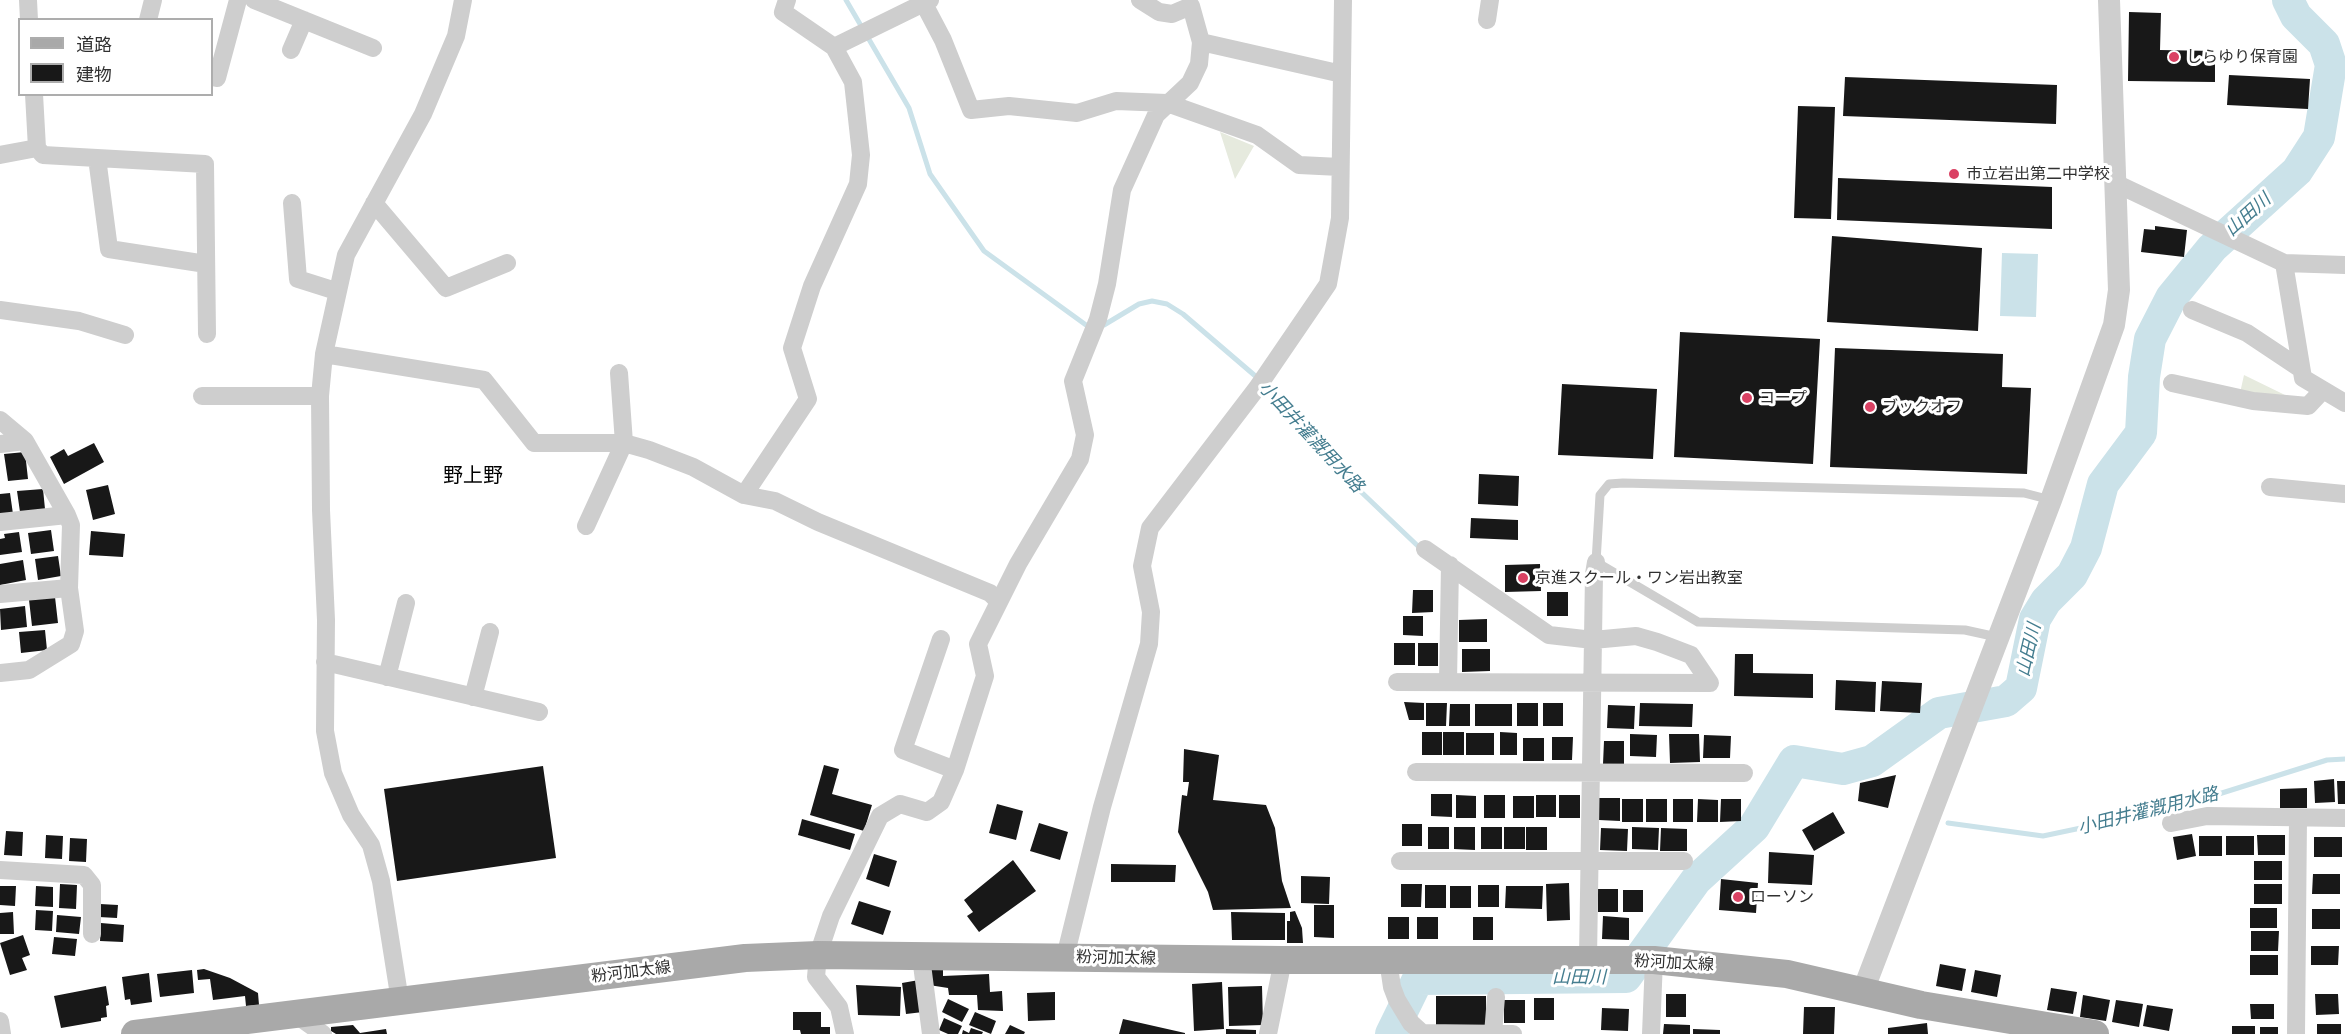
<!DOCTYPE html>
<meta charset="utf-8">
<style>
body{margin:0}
#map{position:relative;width:2345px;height:1034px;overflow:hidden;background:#fff;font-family:Inter,"Noto Sans JP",sans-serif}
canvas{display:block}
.legend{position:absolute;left:18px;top:18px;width:195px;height:78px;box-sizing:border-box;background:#fff;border:2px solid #adadad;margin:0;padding:8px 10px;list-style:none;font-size:18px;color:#313131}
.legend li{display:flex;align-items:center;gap:12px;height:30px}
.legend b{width:30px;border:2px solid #adadad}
</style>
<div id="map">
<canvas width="2345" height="1034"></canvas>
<ul class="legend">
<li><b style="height:8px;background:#a9a9a9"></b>道路</li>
<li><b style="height:16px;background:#181818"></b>建物</li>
</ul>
</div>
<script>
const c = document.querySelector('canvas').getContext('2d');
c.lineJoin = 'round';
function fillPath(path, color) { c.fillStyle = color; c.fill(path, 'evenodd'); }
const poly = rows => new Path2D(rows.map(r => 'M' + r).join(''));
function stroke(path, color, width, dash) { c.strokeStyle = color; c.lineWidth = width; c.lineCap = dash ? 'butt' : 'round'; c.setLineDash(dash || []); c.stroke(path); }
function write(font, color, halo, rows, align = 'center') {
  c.font = font + ' Inter,"Noto Sans JP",sans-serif'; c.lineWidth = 6; c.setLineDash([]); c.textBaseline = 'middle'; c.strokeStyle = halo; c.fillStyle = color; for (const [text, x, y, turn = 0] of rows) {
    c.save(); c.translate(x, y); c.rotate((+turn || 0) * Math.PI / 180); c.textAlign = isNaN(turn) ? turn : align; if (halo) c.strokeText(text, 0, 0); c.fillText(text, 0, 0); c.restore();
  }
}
fillPath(poly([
 [1220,132,1254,146,1235,179],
 [2244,375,2285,395,2240,393]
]), '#e6eade');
fillPath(poly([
 [2002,253,2038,254,2036,317,2000,316]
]), '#cbe2e9');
stroke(poly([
 [846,0,909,108,930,174,984,251,1086,325,1104,325,1139,304,1152,301,1167,304,1183,314,1274,392,1335,467,1421,549],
 [1948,823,2043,836,2171,809,2327,760,2345,759]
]), '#cbe2e9', 5);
stroke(poly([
 [1391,1034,1418,979,1626,977,1696,880,1754,827,1794,761,1843,769,1872,761,1939,713,2006,701,2021,688,2035,619,2046,601,2072,575,2086,548,2103,484,2141,433,2144,377,2150,339,2171,298,2212,248,2297,171,2319,137,2331,65,2324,44,2296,16,2288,0]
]), '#cbe2e9', 32);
fillPath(poly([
 [2129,12,2161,13,2160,50,2215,51,2215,82,2128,81],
 [2229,75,2310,79,2308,109,2227,105],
 [1845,77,2057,85,2056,124,1843,116],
 [1798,106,1835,107,1831,219,1794,218],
 [1838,178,2052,187,2052,229,1837,220],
 [2155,226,2187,230,2184,257,2141,252,2144,229,2155,230],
 [1832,236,1982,248,1978,331,1827,322],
 [1680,332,1820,339,1813,464,1674,457],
 [1835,348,2003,354,2002,387,2031,388,2027,474,1830,467],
 [1562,384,1657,389,1653,459,1558,455],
 [94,443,104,462,64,484,50,457,64,449,68,456],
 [25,452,28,479,8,481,4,454],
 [1479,474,1519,476,1518,506,1478,504],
 [108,485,115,514,93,520,86,490],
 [43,489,45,509,20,512,17,491],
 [10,493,13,514,0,515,0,494],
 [1471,518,1518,520,1518,540,1470,538],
 [51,530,54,551,31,554,28,533],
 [91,531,125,534,123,557,89,555],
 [19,532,22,552,0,555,0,539,5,538,4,534],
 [58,556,61,576,38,580,35,559],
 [23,560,26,580,0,585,0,564],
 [1540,564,1541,591,1505,592,1505,565],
 [1413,590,1433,590,1433,612,1412,613],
 [1547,592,1568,592,1568,616,1547,616],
 [55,597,58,623,32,626,29,600],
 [25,606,27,627,1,630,0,609],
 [1403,616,1423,616,1423,636,1403,635],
 [1487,619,1487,642,1459,642,1459,620],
 [45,630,47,650,21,653,19,632],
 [1394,643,1415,643,1415,665,1394,665],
 [1418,643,1438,643,1438,666,1418,666],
 [1462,649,1490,649,1490,671,1462,672],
 [1735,654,1753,654,1753,673,1813,674,1813,698,1734,696],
 [1836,680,1876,682,1875,712,1835,710],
 [1882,681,1922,683,1920,713,1880,711],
 [1404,702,1424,703,1424,720,1409,720],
 [1426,703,1447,703,1446,726,1426,726],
 [1517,703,1538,703,1538,726,1517,726],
 [1543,703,1563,703,1563,726,1543,726],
 [1640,703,1693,704,1692,727,1639,726],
 [1450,704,1470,704,1470,726,1449,726],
 [1475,704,1512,704,1512,726,1475,726],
 [1608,705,1635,706,1634,729,1607,728],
 [1422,732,1442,732,1442,755,1422,755],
 [1443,732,1464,732,1464,755,1443,755],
 [1500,732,1517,733,1517,755,1500,755],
 [1466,733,1494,733,1494,755,1466,755],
 [1630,734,1657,735,1656,757,1630,756],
 [1669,734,1699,734,1700,762,1670,763],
 [1704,735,1731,736,1730,758,1703,758],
 [1552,737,1573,737,1572,760,1552,760],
 [1523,738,1544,738,1544,761,1523,761],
 [1604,741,1624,741,1624,764,1603,764],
 [1184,749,1219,755,1213,800,1266,805,1275,828,1282,881,1291,908,1213,910,1208,892,1178,832,1182,795,1187,796,1189,782,1183,782],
 [824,765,839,769,832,794,872,805,864,831,810,815],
 [543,766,556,858,397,881,384,789],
 [1896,775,1888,808,1858,801,1860,783],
 [2334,779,2335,802,2315,803,2314,781],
 [2337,781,2345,781,2345,804,2338,804],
 [2307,788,2307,808,2280,808,2280,789],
 [1431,794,1452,794,1452,817,1431,816],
 [1456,795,1476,796,1476,818,1456,818],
 [1484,795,1505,795,1505,818,1484,818],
 [1536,795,1556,795,1556,817,1536,817],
 [1559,795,1580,795,1580,818,1559,818],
 [1513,796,1534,796,1534,818,1513,818],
 [1599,798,1620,798,1620,821,1599,820],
 [1622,799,1643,799,1643,822,1622,822],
 [1646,799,1667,799,1667,822,1646,822],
 [1673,799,1693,799,1693,822,1673,822],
 [1698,799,1718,800,1718,822,1697,822],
 [1721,799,1741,799,1741,821,1720,822],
 [997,804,1023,811,1016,840,989,833],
 [1833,812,1845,833,1814,851,1802,830],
 [802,819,855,834,850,850,798,835],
 [1039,823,1068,832,1060,860,1030,851],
 [1402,824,1422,824,1422,846,1402,846],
 [1428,827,1449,827,1449,849,1428,849],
 [1454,827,1475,827,1475,850,1454,849],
 [1481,827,1502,827,1502,849,1481,849],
 [1504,827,1525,827,1525,849,1504,849],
 [1526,827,1547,827,1547,850,1526,850],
 [1632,827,1659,828,1658,850,1632,849],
 [1601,828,1628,829,1627,851,1600,850],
 [1661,828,1687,829,1687,851,1660,851],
 [6,831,23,832,22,856,4,855],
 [2192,834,2196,856,2177,860,2173,837],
 [46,835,63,836,62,859,45,858],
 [2257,835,2285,835,2285,855,2258,855],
 [2199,836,2222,836,2222,856,2199,856],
 [2226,836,2254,836,2254,855,2226,855],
 [2314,837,2342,837,2342,857,2314,857],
 [70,838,87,839,86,862,69,861],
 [1769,852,1814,855,1812,885,1768,883],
 [874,854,897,861,889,887,866,879],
 [1013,860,1036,891,979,932,967,916,973,912,964,900],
 [2254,861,2282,861,2282,880,2254,880],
 [1111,864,1176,865,1175,882,1111,882],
 [2313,874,2340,874,2340,894,2312,894],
 [1301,876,1330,877,1329,904,1301,903],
 [1721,879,1758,883,1756,913,1719,910],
 [1569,883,1570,920,1547,921,1546,884],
 [60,884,77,885,76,909,59,908],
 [1401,884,1422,884,1421,907,1401,907],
 [2254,884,2282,884,2282,904,2254,904],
 [1425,885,1446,885,1446,908,1425,908],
 [1478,885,1499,885,1499,907,1478,907],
 [0,886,16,886,15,906,0,905],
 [36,886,53,887,53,907,35,906],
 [1450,886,1471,886,1471,908,1450,908],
 [1506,886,1543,886,1542,909,1505,908],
 [1598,889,1618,889,1618,912,1598,912],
 [1623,890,1643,890,1643,912,1623,912],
 [859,901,891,911,883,935,851,924],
 [100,904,118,905,117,918,99,917],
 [1314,905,1334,905,1334,938,1314,937],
 [2250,908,2277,908,2277,928,2250,928],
 [2312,909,2340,909,2340,929,2312,929],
 [36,910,53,911,52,931,35,930],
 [1295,911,1302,928,1303,943,1287,943,1287,921,1290,921,1290,912],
 [13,912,14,934,0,934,0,913],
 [1231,912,1285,913,1285,940,1232,940],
 [57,915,81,917,79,934,56,932],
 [1603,916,1629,918,1629,940,1602,939],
 [1388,917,1409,917,1409,939,1388,939],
 [1417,917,1438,917,1438,939,1417,939],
 [1473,917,1493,917,1493,940,1473,940],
 [101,923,124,925,123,942,100,941],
 [2251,931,2279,931,2278,951,2251,951],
 [23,935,30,955,22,958,27,970,10,975,0,943],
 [54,937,77,939,75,956,52,954],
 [2311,946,2339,946,2338,965,2311,965],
 [2250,955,2278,955,2278,975,2250,975],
 [1940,964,1966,969,1962,991,1936,986],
 [943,968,943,976,989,974,990,992,1002,991,1003,1011,978,1010,977,995,949,995,948,988,929,985,929,969],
 [204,969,230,978,258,993,259,1005,246,1006,245,996,213,1000,210,979,198,980,197,970],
 [192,970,194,993,160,997,157,974],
 [1975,970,2001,975,1997,997,1971,992],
 [149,973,152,1002,131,1005,130,999,125,1000,122,977],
 [919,980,923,1012,906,1014,902,983],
 [1222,982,1224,1029,1194,1031,1192,984],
 [856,985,901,987,900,1016,858,1015],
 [106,986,109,1005,106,1006,107,1017,101,1018,101,1021,61,1028,54,996],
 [1262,986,1263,1025,1229,1026,1228,987],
 [2051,988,2077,992,2073,1014,2047,1010],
 [1055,992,1055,1020,1028,1021,1027,993],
 [1666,994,1686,994,1686,1017,1666,1017],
 [2315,994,2338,994,2339,1014,2316,1015],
 [2083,995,2110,1000,2106,1021,2080,1017],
 [1436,996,1486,996,1486,1026,1436,1027],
 [1534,998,1554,998,1554,1020,1534,1020],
 [948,999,969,1009,962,1022,942,1012],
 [1504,1000,1525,1000,1525,1023,1504,1023],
 [2116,1000,2143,1004,2139,1027,2112,1022],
 [2250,1004,2274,1004,2274,1019,2251,1019],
 [2147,1005,2173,1009,2169,1031,2143,1026],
 [1804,1007,1835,1007,1834,1034,1803,1034],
 [1602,1008,1629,1009,1628,1031,1601,1030],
 [793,1012,821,1012,821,1027,830,1027,830,1034,801,1034,800,1030,793,1030],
 [975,1012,996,1021,991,1034,969,1025],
 [944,1018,962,1026,958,1034,948,1034,939,1030],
 [1123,1019,1185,1033,1185,1034,1119,1034],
 [1927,1023,1928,1034,1888,1034,1888,1028],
 [1664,1024,1690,1025,1690,1034,1663,1034],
 [2317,1024,2341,1024,2341,1034,2317,1034],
 [353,1025,360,1033,386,1029,387,1034,336,1034,331,1031,331,1027],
 [1010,1025,1025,1032,1024,1034,1005,1034],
 [2232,1026,2255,1026,2255,1034,2232,1034],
 [2260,1027,2278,1027,2278,1034,2260,1034],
 [971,1028,983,1032,982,1034,962,1034,963,1030,969,1033],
 [1226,1029,1256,1030,1256,1034,1226,1034],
 [1693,1029,1720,1030,1720,1034,1693,1034]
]), '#181818');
stroke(poly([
 [1997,637,1965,630,1698,622,1596,562,1600,495,1609,484,1623,483,2024,493,2051,500]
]), '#cecece', 9);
stroke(poly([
 [28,0,29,20],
 [254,0,373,48],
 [922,0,943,40,971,110,1009,106,1077,113,1116,101,1167,103,1257,135,1299,165,1340,167],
 [148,20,153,0],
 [1487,20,1490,0],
 [1201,42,1342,74],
 [834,47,930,0],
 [291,50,304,20],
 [212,77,217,78,238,0],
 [37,148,43,155,205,164,207,334],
 [0,155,37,148,34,94],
 [97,158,109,249,206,264],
 [2115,183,2284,263,2345,265],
 [292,203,298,279,336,291],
 [374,203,446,288,507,263],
 [2284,263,2303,378,2345,403],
 [0,310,79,321,125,335],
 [2192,310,2247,333,2301,369],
 [324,354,484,380,534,443,624,443,649,450,693,467,744,495,775,501,818,522,990,593,999,602],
 [2172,383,2253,401,2308,406,2323,390],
 [202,396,320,396],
 [0,420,25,441,67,515],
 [0,444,25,441],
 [2270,487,2345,494],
 [744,495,808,399,792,348,812,286,858,184,861,155,853,82,834,47,783,12,787,0],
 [0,522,67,515,71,525,69,588,0,594],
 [586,526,624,443,619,373],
 [941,639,903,750,955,770],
 [325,662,539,712],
 [0,673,29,670,71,644,75,631,69,588],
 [387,677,406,603],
 [1397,682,1710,683,1691,655,1657,642,1636,636,1593,640,1549,635,1425,549],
 [1448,682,1450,565],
 [473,697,490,632],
 [1416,772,1744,773],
 [2171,823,2207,816,2345,818],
 [1400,861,1684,861],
 [0,870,84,875,92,885,92,934],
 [921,957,931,1034],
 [1065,957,1102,807,1149,644,1151,612,1142,566,1150,528,1257,388,1328,284,1340,218,1343,0],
 [1588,959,1594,574,1596,562],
 [1388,960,1392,987,1397,1000,1411,1023,1422,1033,1513,1034],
 [400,1001,381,881,371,845,351,815,333,773,325,731,326,620,321,510,320,396,324,354,346,255,423,114,456,36,463,0],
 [295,1014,323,1034],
 [0,1021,2,1034],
 [845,1034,839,1007,816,977,818,955,831,916,880,816,900,804,927,812,941,802,955,770,985,676,978,644,1018,564,1080,459,1085,435,1073,381,1098,319,1107,284,1122,190,1156,115,1190,83,1199,64,1201,42,1191,6,1172,14,1159,12,1140,0],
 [1268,1034,1283,960],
 [1493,1034,1496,997],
 [1651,1034,1654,960],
 [2296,1034,2298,818]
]), '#cecece', 18);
stroke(poly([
 [1863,991,2051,500,2114,325,2119,290,2109,0]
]), '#cecece', 22);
stroke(poly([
 [135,1034,745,958,818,955,1283,960,1654,960,1787,974,1921,1005,2095,1034]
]), '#a9a9a9', 28);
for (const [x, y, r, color] of [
 [2174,57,6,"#da4163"],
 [1954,174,6,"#da4163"],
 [1747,398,6,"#da4163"],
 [1870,407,6,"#da4163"],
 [1523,578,6,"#da4163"],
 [1738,897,6,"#da4163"]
]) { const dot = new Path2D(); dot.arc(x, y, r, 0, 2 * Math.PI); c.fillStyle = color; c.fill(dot); stroke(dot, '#fff', 2); }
write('16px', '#313131', '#fff', [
 ["しらゆり保育園",2186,57],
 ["市立岩出第二中学校",1966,174],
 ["コープ",1759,398],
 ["ブックオフ",1882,407],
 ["京進スクール・ワン岩出教室",1535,578],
 ["ローソン",1750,897]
], 'left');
write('16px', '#313131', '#fff', [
 ["粉河加太線",1116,958,1],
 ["粉河加太線",1674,963,3],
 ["粉河加太線",631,972,-7]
]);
write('italic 18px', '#447d8f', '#fff', [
 ["山田川",2248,215,-42],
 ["小田井灌漑用水路",1311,437,47],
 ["山田川",2029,650,-77],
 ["小田井灌漑用水路",2148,811,-14],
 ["山田川",1579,978]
]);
write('20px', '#000', '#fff', [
 ["野上野",473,476]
]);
</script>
